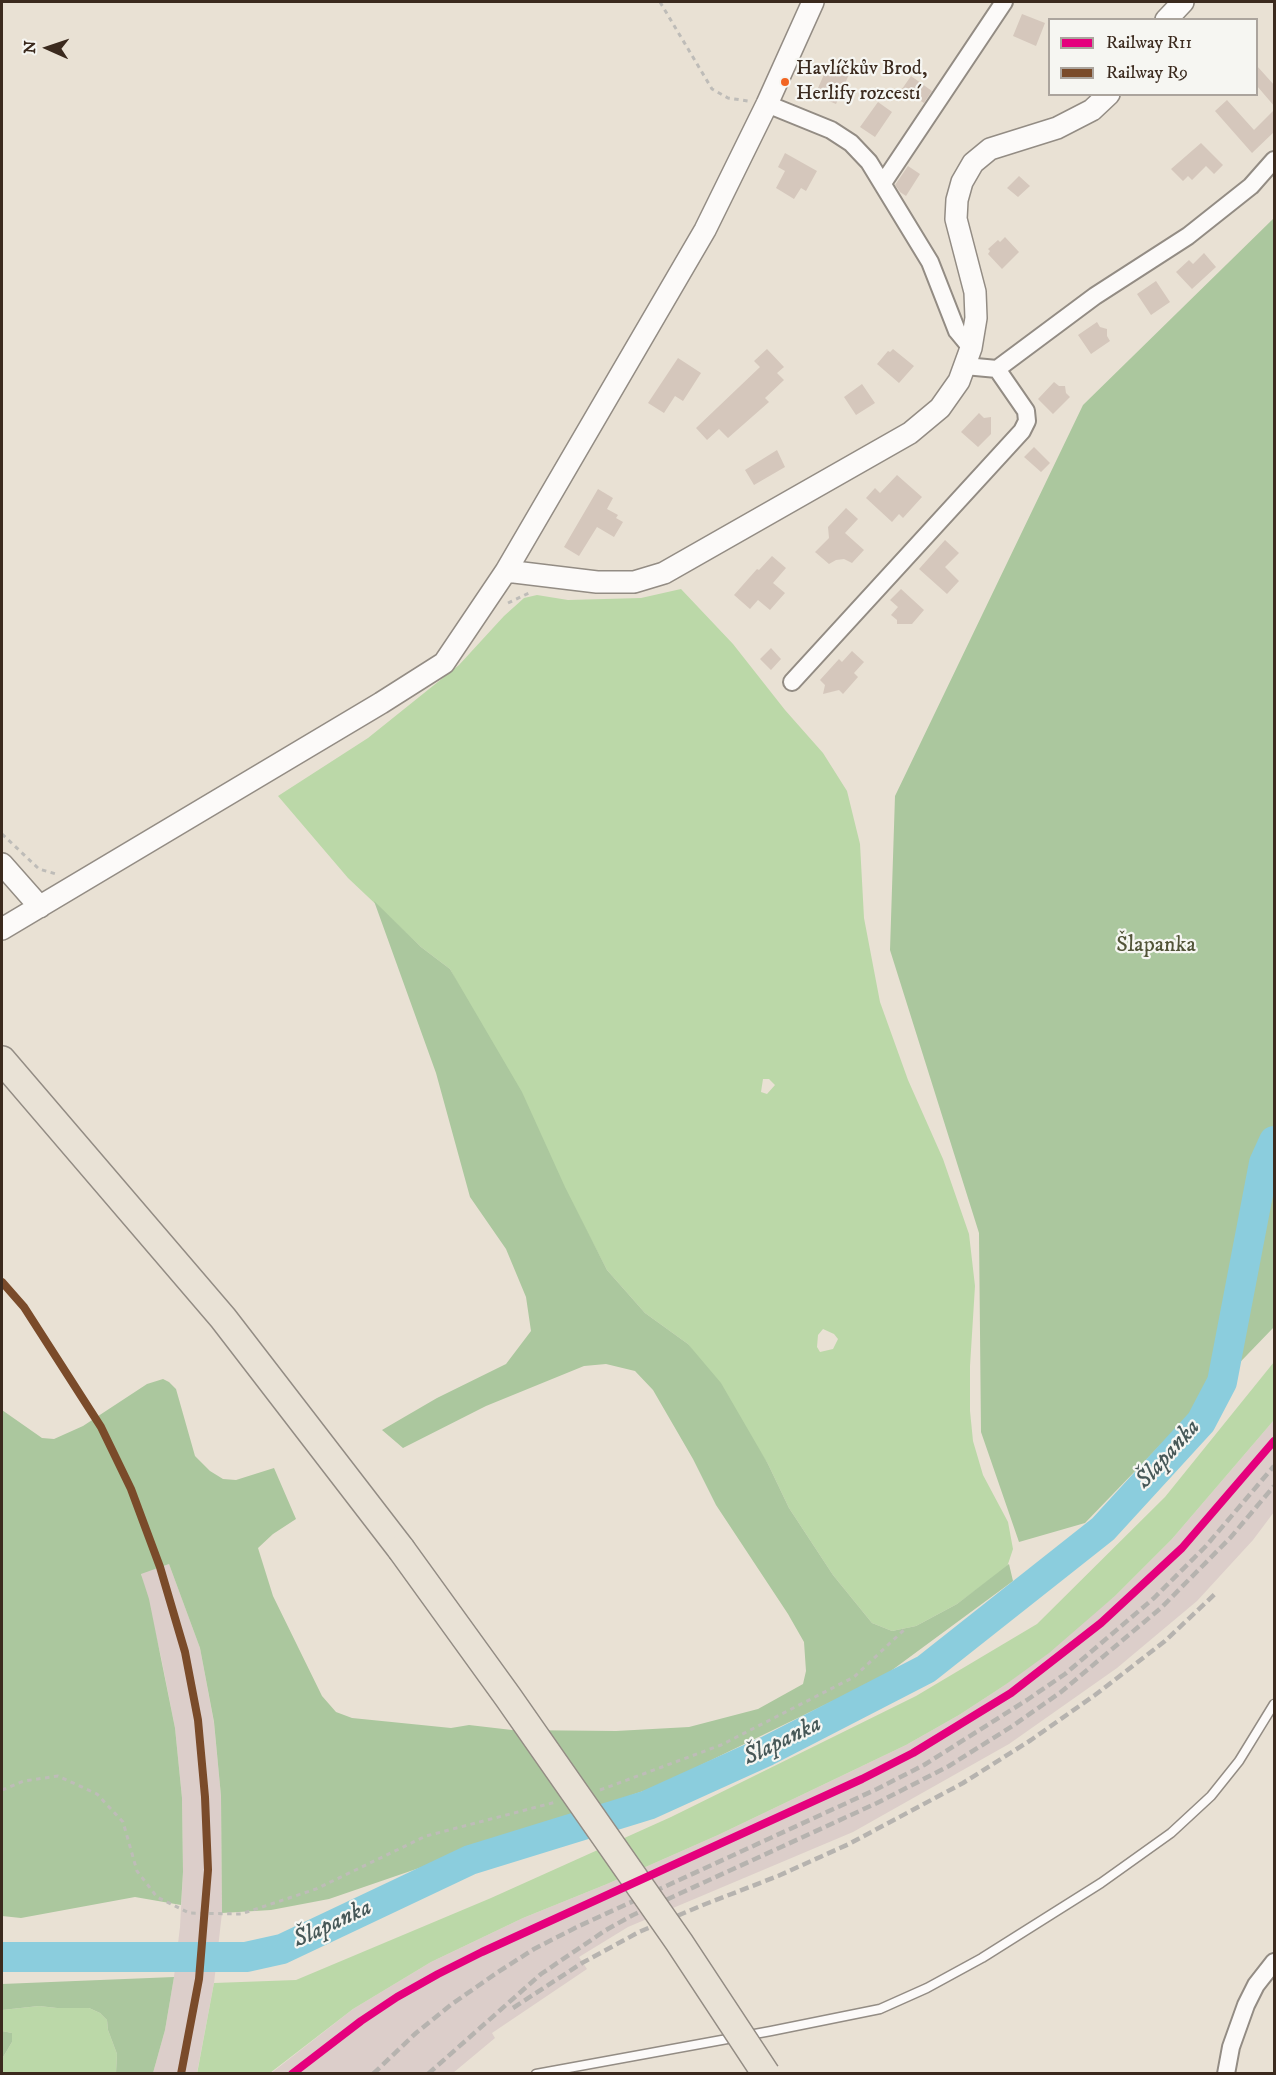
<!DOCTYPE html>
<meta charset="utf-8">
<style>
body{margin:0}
#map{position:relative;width:1276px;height:2075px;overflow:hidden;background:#e9e1d4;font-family:"IM FELL DW Pica",serif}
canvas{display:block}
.frame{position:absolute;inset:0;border:3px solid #3b2a1e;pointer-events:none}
.legend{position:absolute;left:1048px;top:18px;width:210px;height:78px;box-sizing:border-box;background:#f6f6f2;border:2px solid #aba49d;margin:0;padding:8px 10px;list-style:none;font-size:18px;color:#3b2a1e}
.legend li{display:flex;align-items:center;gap:12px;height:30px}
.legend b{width:30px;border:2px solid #aba49d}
.north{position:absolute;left:18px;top:18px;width:60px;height:60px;-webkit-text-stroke:4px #f6f6f2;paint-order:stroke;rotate:273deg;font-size:16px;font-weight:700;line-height:24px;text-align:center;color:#3b2a1e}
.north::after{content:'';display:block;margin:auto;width:21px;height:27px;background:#3b2a1e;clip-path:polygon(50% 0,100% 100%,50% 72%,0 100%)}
</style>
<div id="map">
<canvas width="1276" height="2075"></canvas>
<div class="frame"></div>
<ul class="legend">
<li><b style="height:8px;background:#e5007d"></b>Railway R11</li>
<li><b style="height:8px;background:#7a4b2a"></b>Railway R9</li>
</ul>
<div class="north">N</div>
</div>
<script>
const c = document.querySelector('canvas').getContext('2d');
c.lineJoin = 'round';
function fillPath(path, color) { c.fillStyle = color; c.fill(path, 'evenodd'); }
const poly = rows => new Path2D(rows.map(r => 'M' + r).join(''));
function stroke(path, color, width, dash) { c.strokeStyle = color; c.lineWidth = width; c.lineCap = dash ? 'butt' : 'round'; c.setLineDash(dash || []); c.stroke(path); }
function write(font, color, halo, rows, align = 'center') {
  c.font = font + ' "IM FELL DW Pica",serif'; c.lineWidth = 4.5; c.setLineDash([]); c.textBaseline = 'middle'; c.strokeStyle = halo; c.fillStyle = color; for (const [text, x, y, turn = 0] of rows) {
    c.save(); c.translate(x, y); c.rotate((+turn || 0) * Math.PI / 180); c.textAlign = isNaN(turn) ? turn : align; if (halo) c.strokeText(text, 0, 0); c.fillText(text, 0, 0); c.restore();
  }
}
fillPath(poly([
 [1274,1420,1274,1512,1253,1540,1197,1601,1117,1668,1009,1744,853,1832,628,1927,579,1957,587,1969,492,2033,495,2038,453,2073,270,2074,353,2009,431,1962,523,1918,607,1884,718,1835,906,1745,959,1715,1005,1685,1115,1596,1172,1539],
 [169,1564,200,1648,214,1723,221,1796,222,1913,214,1983,197,2073,153,2073,165,2030,174,1977,180,1927,183,1872,182,1798,175,1728,161,1657,141,1573]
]), '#dcceca');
fillPath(poly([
 [681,589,733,644,785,710,823,753,847,791,860,844,864,918,880,1002,908,1080,943,1159,969,1234,975,1286,970,1366,970,1411,973,1441,983,1475,1008,1522,1013,1549,1007,1567,957,1604,916,1626,892,1631,872,1623,833,1575,789,1508,768,1464,688,1344,645,1313,607,1270,450,969,421,947,348,878,278,796,368,738,459,665,504,616,524,598,537,595,568,600,641,598],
 [763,1079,769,1079,775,1085,767,1094,761,1092],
 [823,1329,834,1334,838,1339,833,1349,820,1352,817,1347,818,1335],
 [1274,1362,1274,1420,1172,1539,1115,1596,1049,1653,1005,1685,959,1715,906,1745,718,1835,607,1884,523,1918,431,1962,353,2009,270,2073,197,2074,214,1983,296,1980,491,1898,671,1817,916,1696,1037,1624,1165,1497],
 [39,2006,57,2008,89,2008,100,2013,107,2020,108,2030,117,2054,116,2073,2,2074,2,2059,12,2042,12,2033,2,2031,2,2010]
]), '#bbd8a8');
fillPath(poly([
 [1274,218,1274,1327,1085,1523,1019,1542,981,1432,979,1233,890,950,895,796,1083,405],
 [374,901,421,947,450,969,522,1092,565,1187,607,1270,645,1313,688,1344,721,1383,768,1464,789,1508,833,1575,872,1623,892,1631,916,1626,957,1604,1009,1564,1013,1581,884,1676,658,1786,329,1899,271,1910,222,1913,221,1796,214,1722,200,1648,169,1564,141,1574,149,1599,175,1728,182,1798,183,1872,181,1905,135,1897,21,1918,2,1916,2,1410,42,1438,54,1439,83,1426,147,1384,163,1379,169,1382,176,1389,195,1456,210,1471,223,1479,236,1480,274,1468,296,1519,273,1534,258,1548,273,1596,322,1696,336,1712,352,1718,451,1728,469,1725,512,1730,616,1731,689,1727,758,1709,803,1684,806,1671,804,1642,788,1614,716,1505,693,1459,653,1390,635,1371,606,1364,584,1366,486,1406,403,1448,382,1430,437,1398,506,1364,531,1331,526,1297,506,1249,470,1197,436,1073],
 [174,1977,165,2030,153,2073,116,2073,117,2054,108,2030,107,2020,100,2013,89,2008,57,2008,39,2006,2,2010,2,1984],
 [2,2031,12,2033,12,2042,2,2059]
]), '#abc79e');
stroke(poly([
 [2,1957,246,1957,282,1949,470,1860,648,1805,767,1751,926,1669,1103,1529,1201,1422,1222,1382,1264,1163,1274,1141]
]), '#8bcddd', 30);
fillPath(poly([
 [1022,14,1045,23,1036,46,1013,36],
 [829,63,850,72,836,104,815,95],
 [1257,66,1275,86,1275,107,1257,86],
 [911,76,932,91,924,103,902,89],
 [1227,100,1254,130,1275,109,1275,131,1252,153,1215,111],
 [878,102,892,112,875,137,860,127],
 [1201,143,1223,165,1214,174,1206,166,1192,180,1188,176,1183,181,1171,169],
 [785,153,817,171,806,191,801,188,794,199,776,188,785,171,778,167],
 [908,166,920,174,906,196,900,192,895,185],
 [1019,176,1030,186,1018,197,1007,188],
 [1005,237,1019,252,1002,269,988,254,990,251,988,249,998,240,1000,242],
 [1204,253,1216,267,1192,289,1176,272,1189,260,1193,264],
 [1156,281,1170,302,1151,315,1137,294],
 [1097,322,1100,327,1107,329,1107,336,1110,341,1091,354,1078,335],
 [767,349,784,367,777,373,784,380,765,398,769,402,728,438,719,429,707,440,696,428,760,367,754,361],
 [893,349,914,366,899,383,877,364,888,351,890,352],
 [678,358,701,373,683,401,675,396,664,413,648,403],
 [1054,382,1059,386,1065,386,1066,393,1070,397,1053,414,1038,399],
 [862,384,875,403,856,415,844,397],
 [979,413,984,418,991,417,991,434,978,447,961,432],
 [1034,447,1050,463,1041,472,1024,457],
 [777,450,785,467,754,485,745,470],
 [897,475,922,497,903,518,899,514,892,522,866,498,875,488,880,493],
 [598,489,613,498,607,509,618,515,616,518,623,522,614,537,597,527,579,556,564,547],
 [846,508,858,519,845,533,864,550,852,563,844,559,836,560,829,564,815,552,829,538,828,527],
 [945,540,959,553,945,567,959,581,947,594,919,569],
 [772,556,786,568,773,583,785,593,770,610,758,600,750,609,734,595,757,569,759,570],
 [901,589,924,610,912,624,897,624,897,620,891,615,898,607,890,600],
 [771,648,781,659,771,670,760,659],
 [852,651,864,662,854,673,858,677,843,694,839,690,823,694,825,685,820,680,839,659,842,662]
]), '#d5c7bc');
const service = poly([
 [536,2074,771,2031,880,2009,927,1988,982,1958,1101,1883,1171,1833,1211,1796,1239,1761,1274,1704]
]);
const minor = poly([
 [767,104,831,130,851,143,869,162,930,262,957,331,971,348],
 [883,183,1004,2],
 [965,366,997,369,1095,296,1188,236,1251,186,1274,160],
 [792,682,1022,431,1027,421,1026,411,997,369],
 [1226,2074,1231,2047,1246,2005,1256,1985,1274,1962]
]);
const tertiary = poly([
 [1166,20,1183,2],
 [506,571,597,582,634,582,664,573,910,433,940,408,959,381,971,348,976,318,975,292,956,219,957,200,962,182,973,163,990,149,1057,128,1092,110,1109,94],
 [2,864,40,907],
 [2,929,381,703,444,663,506,571,705,230,767,104,813,2]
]);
const primary = poly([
 [2,1060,223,1318,401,1549]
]);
stroke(service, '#938c84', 11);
stroke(minor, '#938c84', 20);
stroke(tertiary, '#938c84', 24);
stroke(primary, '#938c84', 30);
stroke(poly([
 [660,2,712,89,728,98,748,101],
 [508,603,529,593],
 [2,834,39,869,56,874],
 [2,1790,24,1781,58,1776,97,1794,123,1822,137,1871,157,1897,189,1913,241,1914,316,1889,426,1836,556,1802],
 [600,1790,721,1745,854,1677,906,1628]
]), '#bebcb8', 3, [4.5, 4.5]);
stroke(service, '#fcfaf9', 8);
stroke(minor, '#fcfaf9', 16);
stroke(tertiary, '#fcfaf9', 21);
stroke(primary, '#e9e2d6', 27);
stroke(poly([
 [513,2008,582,1963,639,1932,703,1905,778,1876,849,1844,963,1783,1031,1740,1095,1695,1165,1641,1216,1593],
 [373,2074,416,2033,452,2004,498,1972,534,1949,577,1927,877,1789,924,1765,1027,1700,1065,1674,1154,1598,1206,1546,1274,1466],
 [428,2074,541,1974,606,1930,633,1915,877,1803,949,1766,1014,1725,1061,1692,1162,1607,1231,1537,1274,1486]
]), '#b6b3af', 4.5, [9, 4.5]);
const primaryBridge = poly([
 [401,1549,508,1697,679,1942,766,2074]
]);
stroke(primaryBridge, '#938c84', 30, []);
stroke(primaryBridge, '#e9e2d6', 27);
stroke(poly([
 [292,2074,361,2021,397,1997,438,1974,482,1952,862,1779,913,1753,1011,1693,1101,1623,1182,1548,1274,1441]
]), '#e5007d', 8);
stroke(poly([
 [2,1282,24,1307,101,1427,131,1489,160,1567,185,1652,198,1720,205,1797,208,1870,199,1979,181,2074]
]), '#7a4b2a', 8);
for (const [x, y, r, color] of [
 [785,82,5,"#f26522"]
]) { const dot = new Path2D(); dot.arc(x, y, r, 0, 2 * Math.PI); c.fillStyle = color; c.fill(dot); stroke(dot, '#f6f6f2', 2); }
write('20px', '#3b2a1e', '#f6f6f2', [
 ["Havlíčkův Brod,",796,70],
 ["Herlify rozcestí",796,95]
], 'left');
write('22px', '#525438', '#f6f6f2', [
 ["Šlapanka",1156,946]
]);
write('italic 24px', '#475858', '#f6f6f2', [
 ["Šlapanka",1169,1455,-48],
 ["Šlapanka",783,1742,-26],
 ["Šlapanka",333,1925,-25]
]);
</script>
